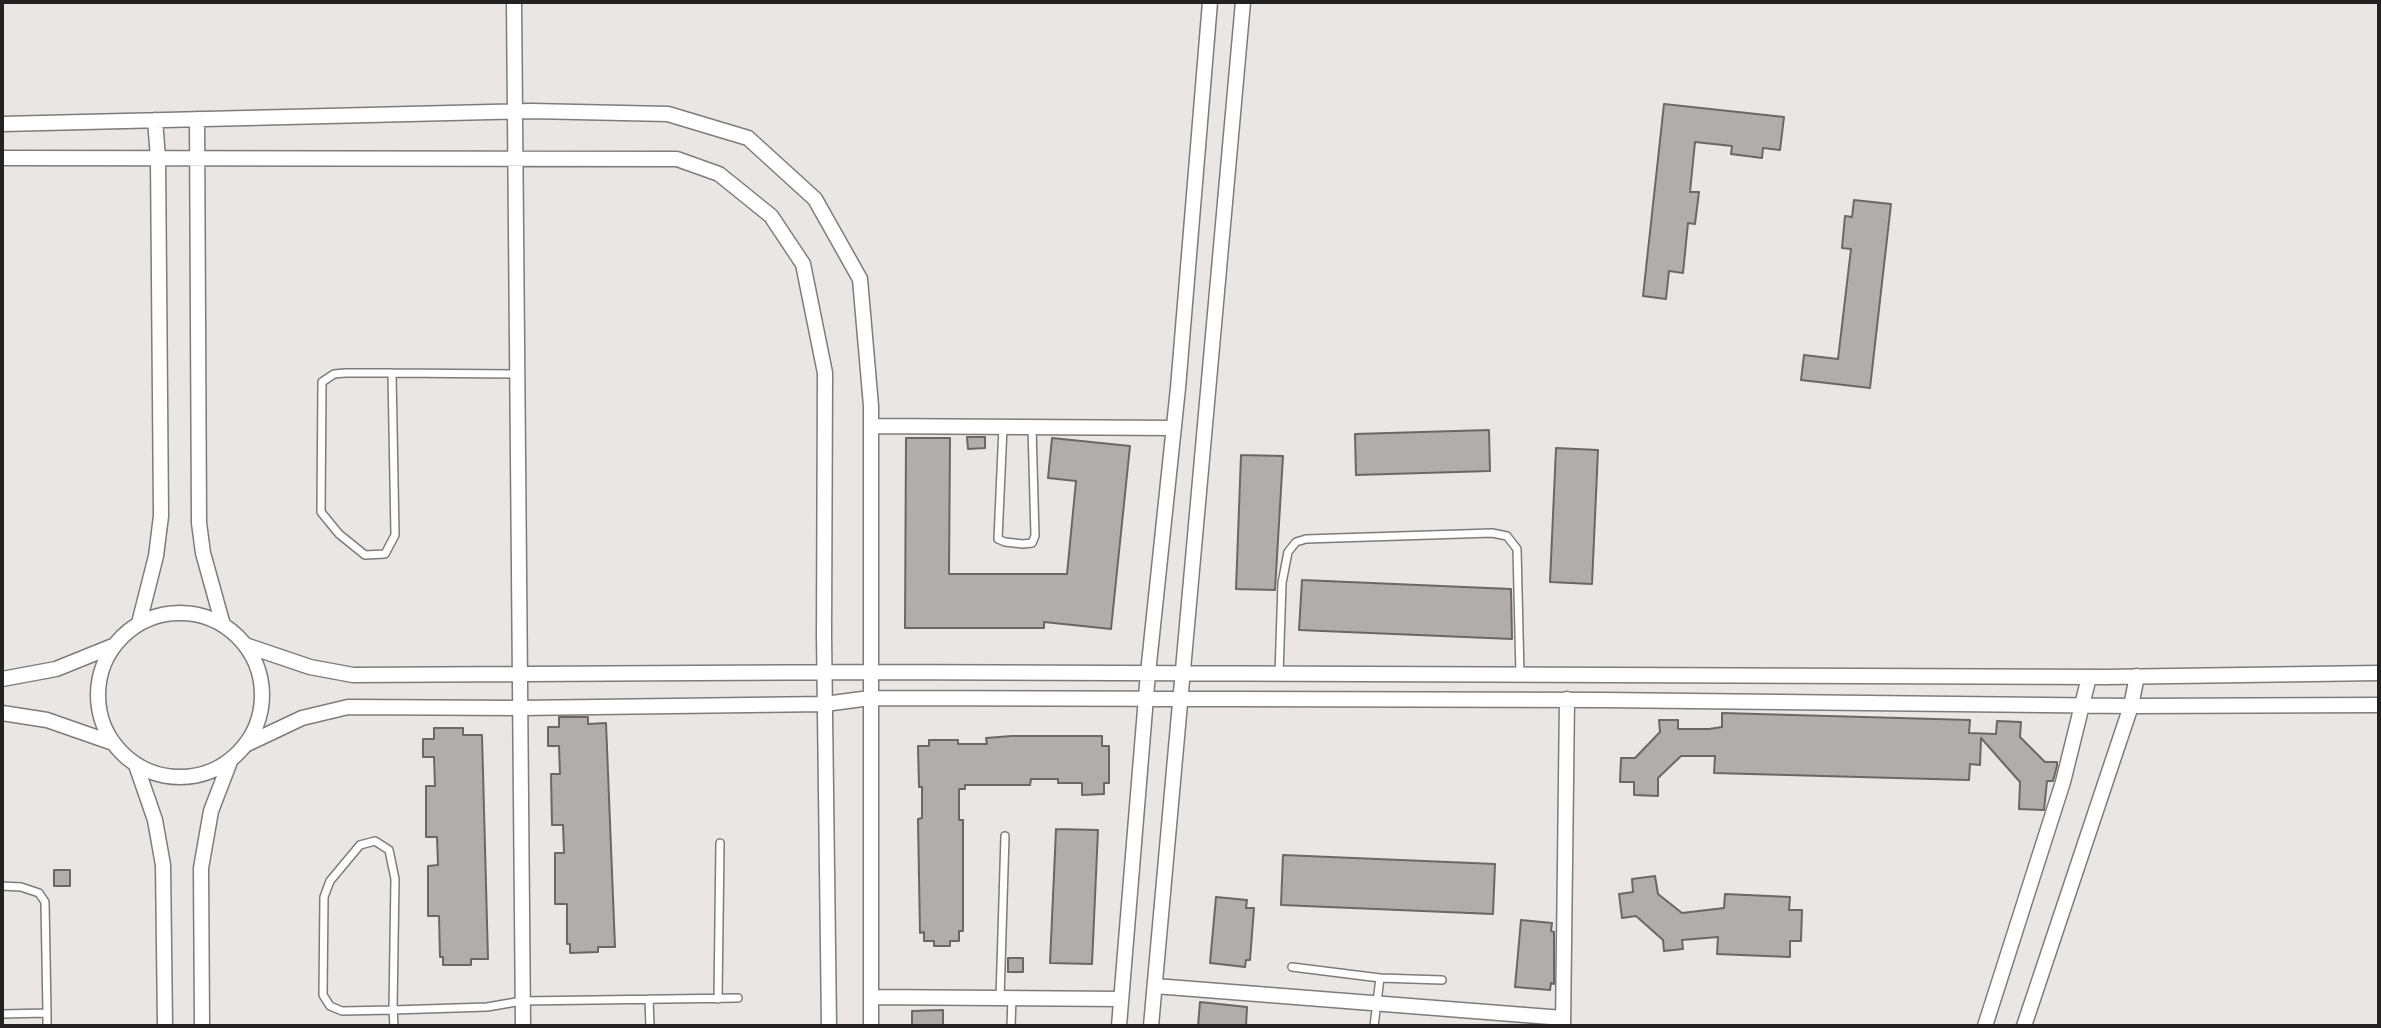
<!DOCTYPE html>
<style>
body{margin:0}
#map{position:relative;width:2381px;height:1028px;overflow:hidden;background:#eae6e5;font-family:Jost,sans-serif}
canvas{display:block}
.frame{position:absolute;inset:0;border:4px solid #232121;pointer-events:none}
</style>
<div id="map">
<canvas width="2381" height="1028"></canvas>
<div class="frame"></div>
</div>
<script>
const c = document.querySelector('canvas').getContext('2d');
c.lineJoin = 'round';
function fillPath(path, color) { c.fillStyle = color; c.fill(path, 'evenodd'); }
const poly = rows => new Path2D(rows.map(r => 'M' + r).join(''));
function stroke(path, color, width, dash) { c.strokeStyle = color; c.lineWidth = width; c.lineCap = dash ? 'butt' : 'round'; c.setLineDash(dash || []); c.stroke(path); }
const building = poly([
 [1664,104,1784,117,1780,150,1763,148,1762,158,1731,154,1732,146,1695,142,1690,192,1699,192,1695,224,1688,223,1683,273,1669,271,1666,299,1643,296,1664,104],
 [1854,200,1891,204,1870,388,1801,380,1804,355,1838,359,1851,249,1842,248,1845,216,1852,217,1854,200],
 [1489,430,1490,471,1356,475,1355,434,1489,430],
 [967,437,985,437,985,448,968,449,967,437],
 [906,438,950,438,949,574,1067,574,1076,481,1048,478,1052,438,1130,446,1111,629,1044,622,1044,628,905,628,906,438],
 [1556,448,1598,450,1592,584,1550,582,1556,448],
 [1241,455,1283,456,1275,590,1236,589,1241,455],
 [1302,580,1511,589,1512,639,1299,630,1302,580],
 [1722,713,1970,720,1969,733,1996,734,1997,721,2021,722,2020,737,2045,762,2057,762,2057,766,2053,781,2047,781,2044,810,2019,809,2020,782,1981,738,1980,765,1970,764,1969,780,1714,773,1715,756,1681,756,1658,778,1658,796,1634,795,1634,782,1620,782,1621,758,1635,758,1660,732,1659,720,1678,720,1678,729,1709,729,1722,727,1722,713],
 [559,717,588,717,588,724,606,723,615,947,598,947,598,952,570,953,570,944,567,944,567,904,555,904,555,853,564,853,563,825,552,825,551,774,560,774,559,746,548,746,548,727,559,727,559,717],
 [434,728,463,728,463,735,482,735,488,959,471,959,471,965,443,965,443,957,440,957,439,916,428,916,428,866,438,865,437,837,426,837,426,786,435,786,434,757,423,757,423,739,434,739,434,728],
 [1012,736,1102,736,1102,746,1109,746,1109,783,1104,783,1104,794,1082,795,1082,783,1058,783,1058,779,1031,779,1030,785,965,785,965,789,959,789,959,820,963,820,963,931,959,931,959,941,950,941,950,946,934,946,934,941,924,941,924,932,920,933,918,819,922,818,922,787,919,787,918,746,929,746,929,740,958,740,958,744,987,744,986,738,1012,736],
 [1056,829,1098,830,1092,964,1050,963,1056,829],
 [1283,855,1495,864,1493,914,1281,905,1283,855],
 [54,870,70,870,70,886,54,886,54,870],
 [1655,876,1658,894,1682,913,1724,908,1725,894,1790,897,1789,910,1802,910,1801,941,1790,941,1790,957,1717,954,1718,937,1682,940,1683,949,1664,951,1663,940,1636,916,1622,918,1619,894,1633,892,1632,879,1655,876],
 [1216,897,1247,900,1246,908,1254,908,1250,960,1246,960,1245,967,1210,963,1216,897],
 [1521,920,1552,923,1551,931,1554,932,1554,984,1551,983,1550,990,1515,987,1521,920],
 [1008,958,1023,958,1023,972,1008,972,1008,958],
 [1200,1002,1247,1007,1246,1026,1198,1026,1200,1002],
 [943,1010,943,1026,912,1026,912,1011,943,1010]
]);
fillPath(building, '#b1adac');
stroke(building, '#6b6767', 2);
const lane = poly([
 [392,373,395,535,385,554,365,555,339,534,321,512,322,382,334,374,345,373,392,373,517,374],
 [1003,427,998,539,1005,542,1023,544,1032,543,1035,536,1032,427],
 [1279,674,1282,583,1288,552,1296,542,1306,539,1492,533,1507,536,1517,549,1520,675],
 [2,886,21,887,39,893,45,902,47,1013,2,1014],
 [1292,967,1380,978],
 [1000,998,1005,836],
 [649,999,650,1026],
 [718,999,720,843],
 [47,1013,47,1026],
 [394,1026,393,1010,395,879,389,850,375,841,360,845,330,881,324,897,323,995,330,1006,342,1011,393,1010,487,1007,522,1001,738,998],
 [1011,1026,1012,998],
 [1374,1026,1380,978,1442,980]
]);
const street = poly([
 [514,2,523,1026],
 [197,119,199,523,203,553,223,625],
 [2,124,531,111,668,114,748,138,815,199,860,279,871,406,871,1026],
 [2,158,677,159,719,174,771,216,803,264,825,373,824,635,829,1026],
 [871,426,1174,428],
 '98 695a82 82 0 1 1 164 0a82 82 0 1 1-164 0Z',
 [139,623,156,556,161,516,158,158,155,120],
 [245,645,310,667,353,675,870,672,2106,677,2379,673],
 [2,679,56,669,113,646],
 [2,713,47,720,113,743],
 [245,745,302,718,348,707,520,708,825,704,870,698,1603,700,2131,706,2379,705],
 [136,765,155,820,163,865,165,1026],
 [1155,986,1563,1018],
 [871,997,1121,999],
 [202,1026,201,868,211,811,231,759],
 [1119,1026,1148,673,1178,388,1210,2],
 [1151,1026,1243,2],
 [1563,1026,1567,699],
 [1985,1026,2063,782,2089,677],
 [2024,1026,2131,706,2137,676]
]);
stroke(lane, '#7f7b7a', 10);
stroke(street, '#7f7b7a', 17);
stroke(lane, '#fff', 7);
stroke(street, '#fff', 14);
</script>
